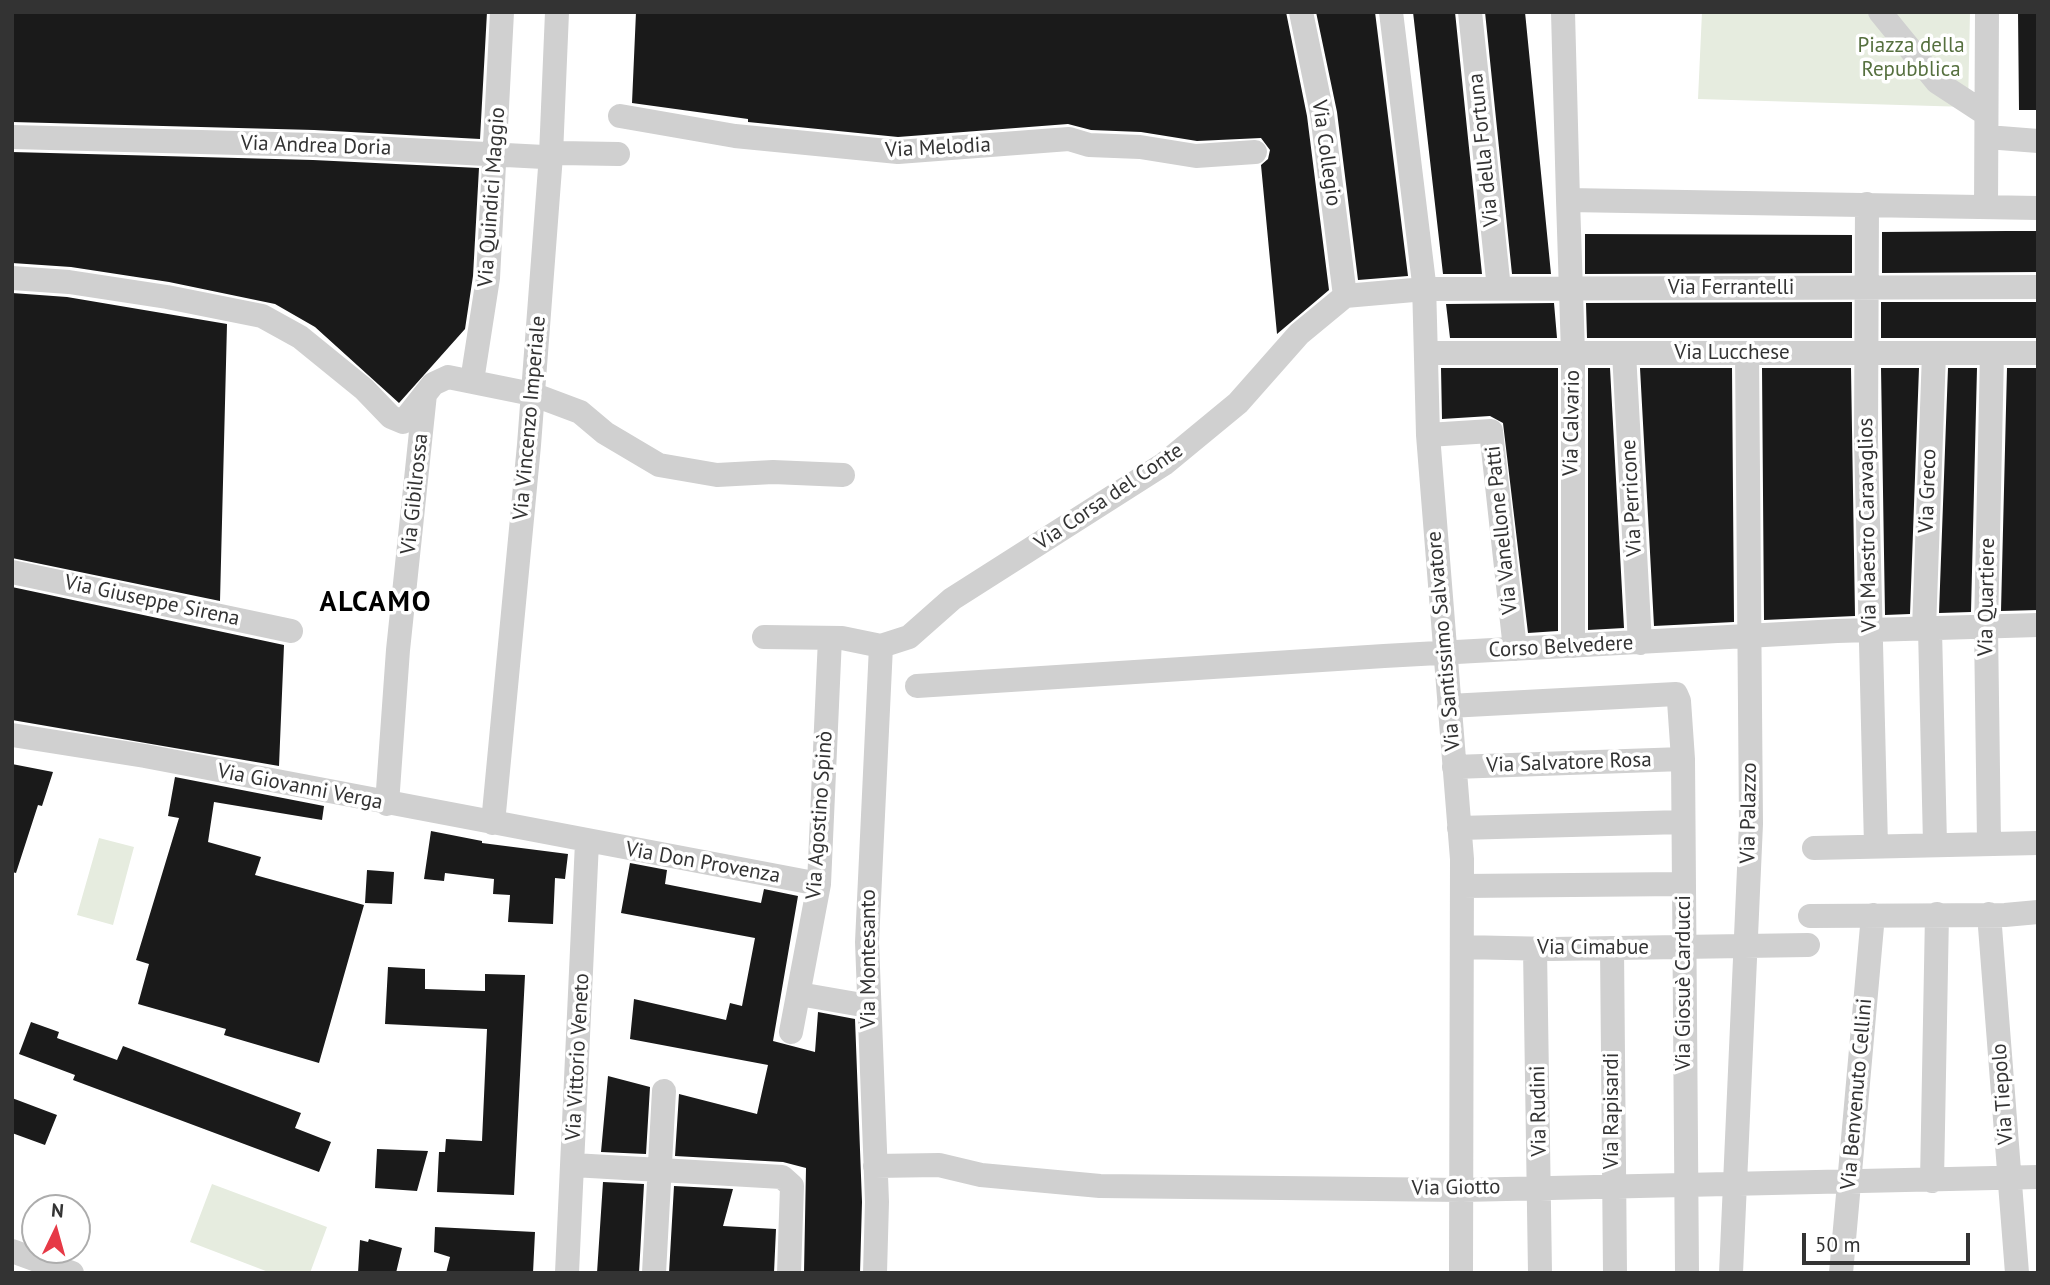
<!DOCTYPE html>
<meta charset="utf-8">
<style>
body{margin:0}
#map{position:relative;width:2050px;height:1285px;overflow:hidden;background:#fff;font-family:"PT Sans",sans-serif}
canvas{display:block}
.frame{position:absolute;inset:0;border:14px solid #333;pointer-events:none}
.north{position:absolute;left:21px;top:1194px;width:70px;height:70px;box-sizing:border-box;background:#fff;border:2px solid #adadad;border-radius:50%;rotate:5deg;font-size:19px;font-weight:700;line-height:28px;text-align:center;color:#333}
.north::after{content:'';display:block;margin:auto;width:24px;height:32px;background:#e63946;clip-path:polygon(50% 0,100% 100%,50% 72%,0 100%)}
.scale{position:absolute;left:1802px;top:1233px;width:168px;height:32px;box-sizing:border-box;border:4px solid #333;border-top:0;padding-left:9px;font-size:21px;line-height:24px;white-space:nowrap;color:#333;-webkit-text-stroke:5px #fff;paint-order:stroke}
</style>
<div id="map">
<canvas width="2050" height="1285"></canvas>
<div class="frame"></div>
<div class="north">N</div>
<div class="scale">50 m</div>
</div>
<script>
const c = document.querySelector('canvas').getContext('2d');
c.lineJoin = 'round';
function fillPath(path, color) { c.fillStyle = color; c.fill(path, 'evenodd'); }
const poly = rows => new Path2D(rows.map(r => 'M' + r).join(''));
function stroke(path, color, width, dash) { c.strokeStyle = color; c.lineWidth = width; c.lineCap = dash ? 'butt' : 'round'; c.setLineDash(dash || []); c.stroke(path); }
function write(font, color, halo, rows, align = 'center') {
  c.font = font + ' "PT Sans",sans-serif'; c.lineWidth = 7; c.setLineDash([]); c.textBaseline = 'middle'; c.strokeStyle = halo; c.fillStyle = color; for (const [text, x, y, turn = 0] of rows) {
    c.save(); c.translate(x, y); c.rotate((+turn || 0) * Math.PI / 180); c.textAlign = isNaN(turn) ? turn : align; if (halo) c.strokeText(text, 0, 0); c.fillText(text, 0, 0); c.restore();
  }
}
fillPath(poly([
 [1702,12,1970,12,1968,107,1698,99],
 [99,838,134,847,113,925,77,915],
 [212,1184,327,1227,310,1273,271,1273,190,1242]
]), '#e6ecdf');
fillPath(poly([
 [12,12,487,12,480,139,314,130,12,122],
 [636,12,1286,12,1307,116,1329,290,1277,334,1261,165,1268,159,1270,150,1261,138,1197,141,1141,132,1091,130,1068,124,898,137,748,122,748,119,632,103],
 [1316,12,1375,12,1408,276,1358,280,1337,112],
 [1413,12,1455,12,1482,274,1443,274],
 [1485,12,1525,12,1551,274,1512,274],
 [2018,12,2038,12,2038,110,2019,110],
 [12,152,313,160,479,168,473,276,465,329,399,403,315,327,275,304,169,282,71,267,12,263],
 [2006,231,2038,231,2038,272,1882,273,1882,232],
 [1585,234,1852,235,1852,273,1585,274],
 [12,293,67,297,227,324,220,601,12,558],
 [1852,302,1852,338,1587,338,1586,303],
 [1881,302,2038,302,2038,338,1881,338],
 [1554,303,1557,338,1450,338,1446,304],
 [1441,368,1558,368,1558,631,1528,633,1503,423,1490,416,1442,419],
 [1588,368,1610,368,1624,628,1588,630],
 [1640,368,1732,368,1734,622,1654,626],
 [1762,368,1851,368,1855,616,1764,620],
 [1881,368,1919,368,1910,614,1885,615],
 [1948,368,1977,368,1971,612,1939,613],
 [2007,368,2038,368,2038,610,2001,611],
 [12,587,284,645,279,766,12,720],
 [12,764,53,772,42,806,38,805,16,873,12,872],
 [175,777,324,806,322,820,214,802,208,842,261,857,255,875,364,905,319,1063,224,1035,226,1029,138,1004,149,964,136,960,179,818,168,816],
 [431,831,482,841,482,843,568,854,565,879,555,878,553,924,508,922,510,895,493,894,494,879,445,873,444,881,424,879],
 [630,863,667,870,665,884,761,903,764,889,798,896,773,1041,815,1052,818,1012,855,1019,862,1202,860,1273,804,1273,806,1168,783,1162,675,1156,679,1094,757,1114,768,1065,630,1039,634,999,726,1020,730,1003,742,1006,755,938,621,913],
 [367,870,394,872,392,904,365,903],
 [388,967,425,969,425,989,485,991,485,974,525,975,514,1195,437,1192,439,1152,445,1152,446,1139,482,1141,487,1029,385,1024],
 [31,1022,59,1032,57,1038,117,1060,123,1046,301,1113,295,1128,331,1142,319,1172,73,1080,75,1075,19,1054],
 [608,1076,650,1087,646,1154,601,1152],
 [12,1098,57,1115,45,1145,12,1133],
 [377,1149,428,1151,417,1191,375,1188],
 [603,1182,644,1184,639,1273,597,1273],
 [674,1186,733,1189,723,1226,776,1229,774,1273,669,1273],
 [435,1227,535,1232,533,1273,446,1273,450,1257,434,1252],
 [369,1239,402,1248,396,1273,358,1273,360,1240,368,1242]
]), '#1a1a1a');
stroke(poly([
 [1301,12,1322,114,1345,296],
 [1391,12,1424,283,1428,435,1462,859,1461,1273],
 [1470,12,1499,289],
 [1563,12,1568,200,2038,208],
 [1880,12,1937,82,1986,114],
 [620,116,735,136,898,152,1069,139,1089,145,1140,147,1196,156,1255,152],
 [12,137,314,145,544,157,559,153,618,154],
 [1987,137,2038,141],
 [1568,200,1573,353,1573,646],
 [1867,204,1866,440,1876,846],
 [1986,206,1987,12],
 [12,278,69,282,167,297,262,316,300,337,364,389,391,417,403,422,433,384,448,377,532,394,580,412,605,433,659,465,717,475,773,472,843,475],
 [1426,353,2038,353],
 [1624,353,1640,643],
 [472,381,488,278,502,12],
 [1428,435,1491,431,1515,649],
 [12,572,291,631],
 [1924,629,1934,353],
 [1930,629,1935,844],
 [764,637,842,638,881,646,909,637,952,599,1164,464,1238,403,1299,334,1345,296,1425,289,2038,287],
 [917,686,1384,656,1837,631,2038,625],
 [1449,706,1676,694,1679,701,1683,759,1687,1273],
 [12,735,145,756,819,884],
 [1454,767,1683,759],
 [387,804,398,650,425,394],
 [493,823,529,445,551,155,557,12],
 [1459,828,1683,822],
 [1989,842,1986,627,1992,353],
 [1814,848,2038,843],
 [1462,886,1683,884],
 [1989,914,2017,1273],
 [1810,916,2005,915,2038,912],
 [1462,947,1552,949,1808,945],
 [1612,948,1615,1273],
 [1535,949,1540,1273],
 [799,994,868,1006],
 [791,1032,819,884,830,638],
 [573,1165,782,1177,792,1186,789,1273],
 [875,1166,939,1165,981,1175,1100,1186,1462,1190,2038,1177],
 [1932,1181,1937,914],
 [12,1251,72,1273],
 [567,1273,587,842],
 [654,1273,664,1091],
 [875,1273,877,1202,867,942,881,646],
 [1731,1273,1751,824,1747,353],
 [1841,1273,1873,915]
]), '#d0d0d0', 24);
write('21px', '#56703f', '#fff', [
 ["Piazza della",1911,46],
 ["Repubblica",1911,70]
]);
write('21px', '#333', '#fff', [
 ["Via Andrea Doria",316,146,2],
 ["Via Melodia",938,148,-3],
 ["Via della Fortuna",1484,150,-96],
 ["Via Collegio",1326,153,82],
 ["Via Quindici Maggio",492,197,-86],
 ["Via Ferrantelli",1731,288],
 ["Via Lucchese",1732,353],
 ["Via Vincenzo Imperiale",530,418,-85],
 ["Via Calvario",1572,423,-89],
 ["Via Greco",1928,491,-88],
 ["Via Gibilrossa",415,494,-84],
 ["Via Corsa del Conte",1109,497,-34],
 ["Via Perricone",1632,498,-93],
 ["Via Maestro Caravaglios",1868,525,-91],
 ["Via Vanellone Patti",1502,530,-96],
 ["Via Quartiere",1987,597,-89],
 ["Via Giuseppe Sirena",152,601,12],
 ["Via Santissimo Salvatore",1444,641,-95],
 ["Corso Belvedere",1561,647,-3],
 ["Via Salvatore Rosa",1569,763,-2],
 ["Via Giovanni Verga",300,787,11],
 ["Via Palazzo",1749,813,-89],
 ["Via Agostino Spinò",820,815,-86],
 ["Via Don Provenza",703,863,10],
 ["Via Cimabue",1593,948],
 ["Via Montesanto",869,959,-90],
 ["Via Giosuè Carducci",1684,983,-90],
 ["Via Vittorio Veneto",578,1057,-87],
 ["Via Benvenuto Cellini",1857,1094,-85],
 ["Via Tiepolo",2003,1094,-94],
 ["Via Rudini",1539,1111,-91],
 ["Via Rapisardi",1612,1111,-90],
 ["Via Giotto",1456,1188,-1]
]);
c.letterSpacing = '2px';
write('bold 28px', '#000', '#fff', [
 ["ALCAMO",376,603]
]);
c.letterSpacing = '0px';
</script>
